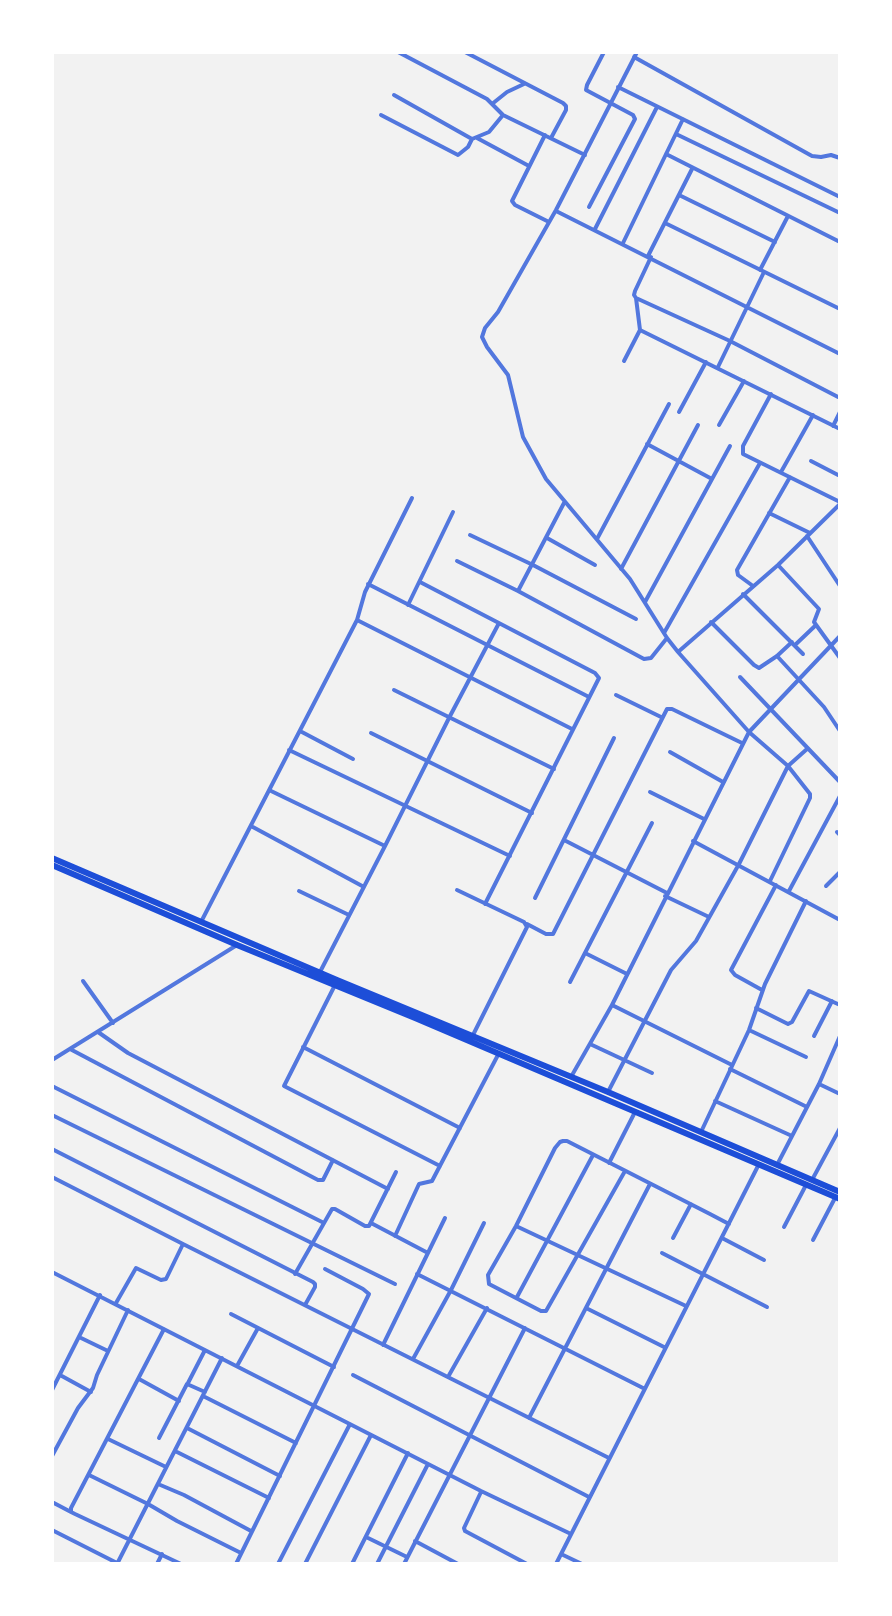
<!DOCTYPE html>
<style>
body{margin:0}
#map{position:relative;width:892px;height:1616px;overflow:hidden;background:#f2f2f2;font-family:Cabin,sans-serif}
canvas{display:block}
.frame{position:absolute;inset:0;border:54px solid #fff;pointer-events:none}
</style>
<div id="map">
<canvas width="892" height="1616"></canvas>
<div class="frame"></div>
</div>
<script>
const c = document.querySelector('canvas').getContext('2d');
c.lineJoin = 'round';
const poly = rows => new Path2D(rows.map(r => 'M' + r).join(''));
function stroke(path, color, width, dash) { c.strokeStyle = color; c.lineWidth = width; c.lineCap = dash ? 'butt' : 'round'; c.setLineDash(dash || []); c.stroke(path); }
stroke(poly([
 [398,52,487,99,503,115,585,155],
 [465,52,563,103,566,106,566,110,551,138],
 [637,52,556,210,498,312,485,328,482,337,487,347,508,375,523,437,546,479,630,579,667,638,678,652,749,732,788,766,810,794,810,798,770,881],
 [634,57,812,156,821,157,831,155,840,158],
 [618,87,840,197],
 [394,95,472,139],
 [492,104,507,92,524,84],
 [381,115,458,155,468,147,472,139,489,132,503,115],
 [676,134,840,213],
 [545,135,512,201,515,205,549,222],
 [477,138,529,166],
 [666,154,840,242],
 [679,195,775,242],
 [589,207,635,119,633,115,586,90,587,85,604,52],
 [556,211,840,354],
 [665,223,840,309],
 [595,229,657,107],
 [623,243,683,119],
 [648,256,692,169],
 [651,257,635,291,634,295,636,298,730,341,840,398],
 [760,270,788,216],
 [640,330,840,429],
 [624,361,640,330,636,298],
 [718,367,764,272],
 [771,394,743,446,743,454,840,502],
 [679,412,706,362],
 [719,425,744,381],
 [833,426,840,412],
 [647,444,712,479],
 [811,461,840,476],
 [781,472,813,415],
 [769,513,810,533],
 [470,535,533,565,636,619],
 [807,536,840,586],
 [547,538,595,565],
 [597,539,669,404],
 [457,561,518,591,644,659,651,658,667,638],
 [778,565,819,609,814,622,840,658],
 [621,569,698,425],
 [420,582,595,673,599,678,485,904],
 [368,584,589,697],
 [753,586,738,575,737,570,790,477],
 [518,591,564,503],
 [743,594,803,654],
 [645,602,730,446],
 [408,605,453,512],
 [357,620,572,729],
 [711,622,754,665,759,668,777,656,792,642],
 [664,633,760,463],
 [795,645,816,625],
 [678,652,778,565,840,504],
 [777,656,824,707,840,731],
 [740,677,840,782],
 [394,690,554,769],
 [616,695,661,717],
 [300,731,353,759],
 [371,733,532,813],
 [289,750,510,856],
 [670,752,723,782],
 [269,790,385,846],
 [650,792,704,819],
 [251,826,364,887],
 [837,832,840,835],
 [564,840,667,893],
 [693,841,840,920],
 [826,886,840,872],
 [457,890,524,922,527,927,473,1035],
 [299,891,349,915],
 [789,891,840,796],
 [665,896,709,917],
 [535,898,614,738],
 [201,922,357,620,365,592,412,498],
 [527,924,546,934,553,934,667,709,672,709,742,743],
 [585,953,627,974],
 [320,972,385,846,449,718,499,623],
 [83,981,113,1023],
 [570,982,652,823],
 [335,985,284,1086,440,1166],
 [762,990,735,975,731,970,776,885],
 [612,1005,732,1065],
 [756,1008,788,1024,792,1022,809,991,840,1005],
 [749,1030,806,1057],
 [98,1032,128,1053,388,1189],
 [814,1036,832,1001],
 [590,1044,652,1073],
 [303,1047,460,1128],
 [70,1049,318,1180,323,1180,333,1160],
 [52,1060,237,945],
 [730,1069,807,1107],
 [571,1077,612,1005,749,732,840,636],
 [819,1084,840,1094],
 [52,1086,324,1223],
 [608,1092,671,970,696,941,739,864,788,766,807,749],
 [715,1101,792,1136],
 [52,1115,395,1284],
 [701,1132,749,1030,765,984,806,901],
 [52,1149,313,1282,315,1284,315,1287,305,1305],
 [609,1163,635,1112],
 [777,1165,819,1084,840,1036],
 [625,1171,546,1311,541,1311,489,1284,488,1275,516,1226,555,1148,560,1142,563,1141,567,1141,710,1214,729,1224],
 [52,1177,183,1244,166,1279,161,1280,136,1268,116,1303],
 [812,1180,840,1128],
 [371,1223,428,1253],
 [516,1226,686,1306],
 [784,1227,806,1185],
 [395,1236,419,1184,432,1181,499,1053],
 [673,1238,691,1204],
 [722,1238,764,1260],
 [813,1240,835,1198],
 [183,1244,609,1458],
 [662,1253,767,1307],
 [52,1272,481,1491,571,1534],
 [295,1274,332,1209,335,1209,365,1226,369,1226,396,1172],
 [417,1274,643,1388],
 [517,1297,593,1155],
 [586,1308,664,1347],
 [231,1314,334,1367],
 [164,1329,71,1508,71,1512,75,1514,181,1564],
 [79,1337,108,1351],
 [383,1345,445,1218],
 [413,1359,451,1290,484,1223],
 [237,1366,258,1328],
 [60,1375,91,1392],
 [353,1375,589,1497],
 [448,1377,487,1308],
 [139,1379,179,1401],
 [188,1383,205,1350],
 [52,1390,100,1295],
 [203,1396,296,1443],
 [529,1418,650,1184],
 [187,1428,280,1476],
 [159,1438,187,1384,205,1392],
 [108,1439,166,1467],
 [175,1451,269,1498],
 [52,1456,78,1408,93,1388,97,1375,128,1310],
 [89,1475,148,1504,177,1521,241,1553],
 [158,1484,184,1495,251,1531],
 [481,1492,464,1528,465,1531,527,1564],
 [52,1502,71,1512],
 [52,1530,117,1563],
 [366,1537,407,1557],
 [415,1541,458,1564],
 [561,1554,582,1564],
 [117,1564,222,1358],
 [157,1564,162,1554],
 [236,1564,369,1294,363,1289,325,1269],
 [278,1564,350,1424],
 [305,1564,371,1435],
 [352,1564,408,1453],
 [377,1564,428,1464],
 [404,1564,525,1328],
 [556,1564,759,1164]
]), '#5277de', 4);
stroke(poly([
 [52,858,337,980,608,1092,840,1192],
 [52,865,237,945,415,1018,840,1199]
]), '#1d4ed8', 6);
</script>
